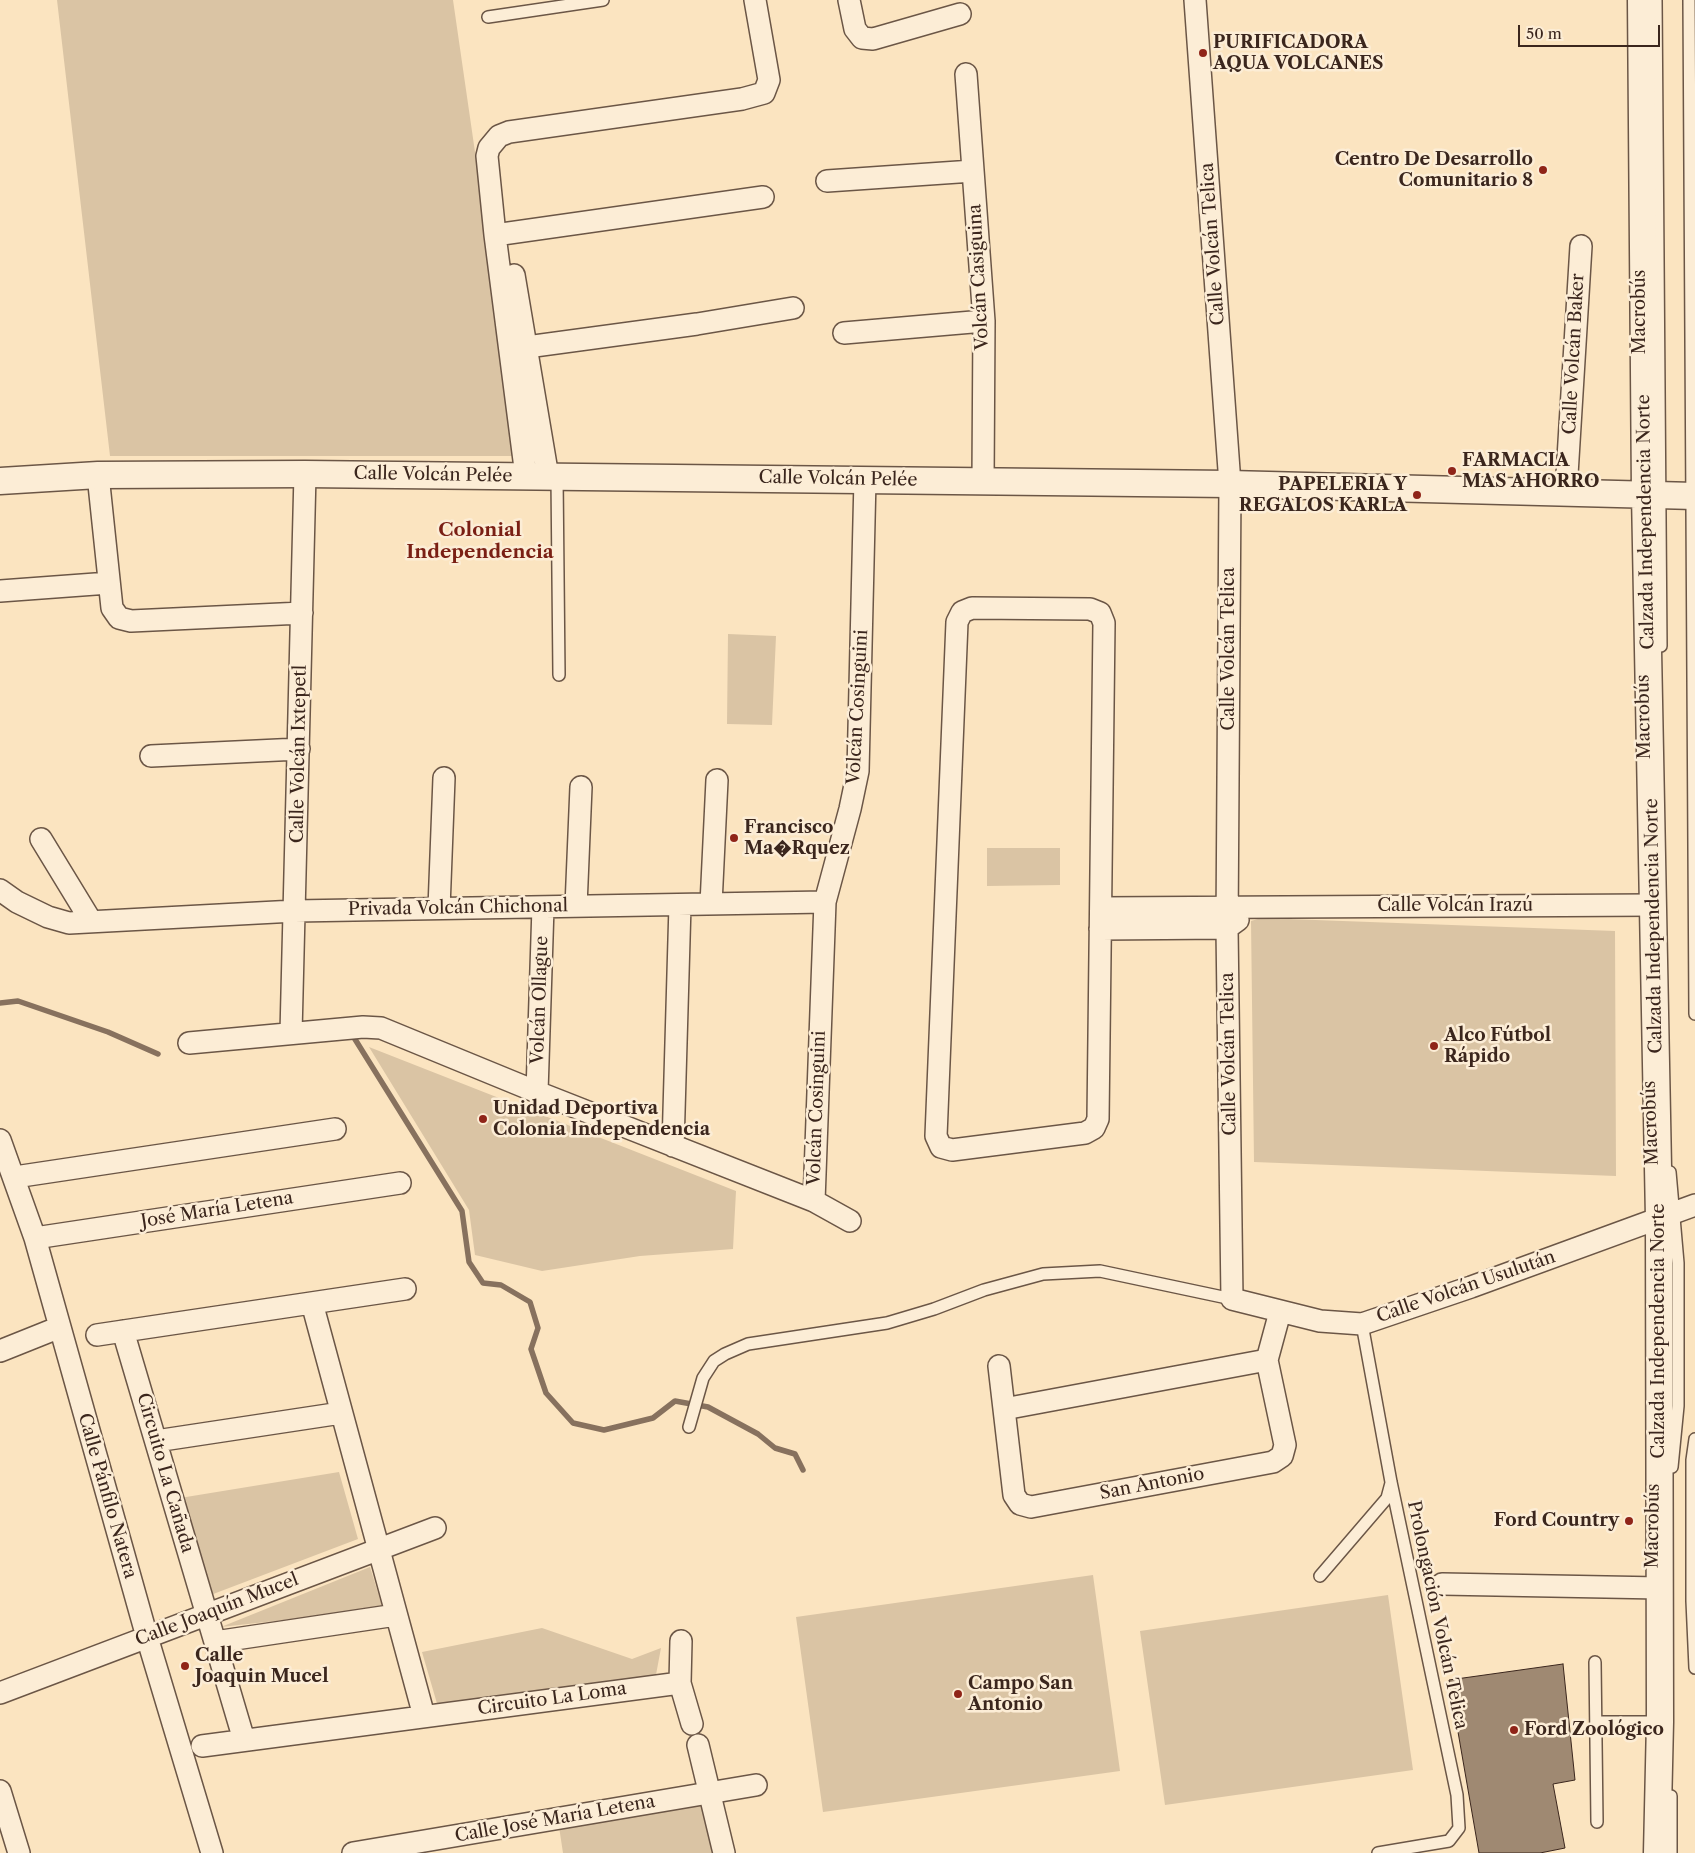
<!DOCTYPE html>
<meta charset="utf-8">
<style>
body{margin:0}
#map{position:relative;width:1695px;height:1853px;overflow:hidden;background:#fbe4c0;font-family:"Libre Caslon Text",serif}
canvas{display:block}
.scale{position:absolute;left:1518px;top:25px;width:142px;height:22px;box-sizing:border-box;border:2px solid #3b261d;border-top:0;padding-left:6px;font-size:15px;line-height:18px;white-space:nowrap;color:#3b261d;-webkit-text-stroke:4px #fcedd6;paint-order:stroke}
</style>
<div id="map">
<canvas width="1695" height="1853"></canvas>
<div class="scale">50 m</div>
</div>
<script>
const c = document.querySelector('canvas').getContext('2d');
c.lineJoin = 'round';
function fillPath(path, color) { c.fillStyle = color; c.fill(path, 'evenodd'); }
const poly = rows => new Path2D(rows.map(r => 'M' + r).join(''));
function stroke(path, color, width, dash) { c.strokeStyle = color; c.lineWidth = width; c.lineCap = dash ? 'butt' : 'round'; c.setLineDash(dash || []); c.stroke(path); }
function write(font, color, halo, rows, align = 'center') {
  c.font = font + ' "Libre Caslon Text",serif'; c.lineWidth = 5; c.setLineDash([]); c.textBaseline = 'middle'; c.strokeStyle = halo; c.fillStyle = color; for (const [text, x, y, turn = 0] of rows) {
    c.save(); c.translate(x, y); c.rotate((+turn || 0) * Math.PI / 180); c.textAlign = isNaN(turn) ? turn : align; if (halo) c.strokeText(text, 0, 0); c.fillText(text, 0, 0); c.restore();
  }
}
fillPath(poly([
 [57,0,453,0,519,456,110,456],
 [728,634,776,636,772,725,727,724],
 [987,848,1060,848,1060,885,987,886],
 [1261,918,1615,931,1616,1176,1254,1162,1251,921],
 [369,1047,736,1191,733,1249,640,1256,542,1271,475,1255,469,1210],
 [339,1472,358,1539,208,1596,180,1498],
 [370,1567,383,1609,221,1627],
 [1093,1575,1120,1771,823,1812,796,1617],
 [1388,1595,1413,1770,1165,1805,1140,1631],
 [542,1628,632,1659,661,1648,655,1680,438,1707,422,1652],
 [707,1796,722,1853,563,1853,558,1820]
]), '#dac4a4');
stroke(poly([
 [0,1003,18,1001,108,1032,158,1054],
 [353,1036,462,1211,469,1262,483,1283,501,1285,530,1302,538,1328,531,1349,546,1393,573,1423,604,1430,653,1418,675,1401,708,1407,758,1434,775,1448,795,1454,803,1470]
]), '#87715e', 5.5);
const building = poly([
 [1563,1664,1575,1780,1553,1784,1565,1848,1540,1853,1479,1853,1449,1680,1563,1664]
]);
fillPath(building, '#9f8972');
stroke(building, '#3b261d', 1);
const service = poly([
 [1656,0,1661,646],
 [1689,0,1695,1014],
 [488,17,603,0],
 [557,477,559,675],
 [1670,1172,1678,1263,1678,1406,1672,1467],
 [1362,1324,1391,1482,1457,1795,1459,1828,1449,1841,1378,1853],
 [689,1427,703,1378,714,1361,725,1354,748,1344,887,1323,934,1309,984,1290,1043,1274,1100,1271,1232,1299],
 [1695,1439,1692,1460,1692,1601,1695,1668],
 [1320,1576,1387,1498,1391,1483],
 [1595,1662,1597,1822],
 [1597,1722,1660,1722],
 [1671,1853,1671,1796]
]);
const minor = poly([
 [849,0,855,29,862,38,873,39,960,14],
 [1195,0,1230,484,1227,928,1232,1299,1320,1321,1362,1324,1471,1287,1695,1205],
 [966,74,984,321,983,481],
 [827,181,973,171],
 [495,235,763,197],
 [514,275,548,477],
 [844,333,984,321],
 [512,349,697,324,793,308],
 [98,475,112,608,119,618,131,621,302,613],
 [526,476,495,235,487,156,489,148,499,136,509,132,742,99,764,93,769,80,755,0],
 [1566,491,1581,246],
 [0,591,109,583],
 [972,608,1090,609,1100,613,1104,623,1098,1119,1094,1128,1085,1133,952,1150,941,1147,936,1136,957,622,962,612,972,608],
 [151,756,299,749],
 [41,839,91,921],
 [0,890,17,902,48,917,69,923,295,911,825,902],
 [711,904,717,780],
 [576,906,581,787],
 [439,908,444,778],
 [1101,908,1654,905],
 [1100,929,1227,928,1238,920],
 [291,1033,305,474],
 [189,1043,363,1027,381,1028,537,1092,814,1201,850,1221],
 [537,1092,543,907],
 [0,1140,35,1238,147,1637,212,1853],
 [673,1146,680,905],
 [15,1177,335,1129],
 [814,1201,825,902,850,809,858,771,865,479],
 [35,1238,400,1183],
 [312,1303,424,1716],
 [123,1331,244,1740],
 [97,1335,405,1289],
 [0,1351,60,1327],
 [999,1366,1014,1495,1020,1504,1031,1507,1273,1462,1282,1456,1285,1445,1267,1360,1280,1312],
 [1004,1409,1267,1360],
 [156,1441,341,1413],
 [1442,1584,1660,1588],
 [681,1641,680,1683,692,1724],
 [215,1642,396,1615],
 [0,1693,435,1528],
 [698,1745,724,1853],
 [202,1746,680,1683],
 [0,1791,19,1853],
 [353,1853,756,1785]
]);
const tertiary = poly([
 [1641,0,1645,494,1659,1219,1660,1722,1657,1853],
 [0,481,98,475,305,474,1230,484,1695,496]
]);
stroke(service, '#6b5646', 14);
stroke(minor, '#6b5646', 24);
stroke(tertiary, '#6b5646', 29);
stroke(service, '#fcedd6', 11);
stroke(minor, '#fcedd6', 21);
stroke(tertiary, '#fcedd6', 26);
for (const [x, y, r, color] of [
 [1203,53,5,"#8f2418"],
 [1543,170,5,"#8f2418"],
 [1452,471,5,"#8f2418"],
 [1417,495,5,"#8f2418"],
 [734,838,5,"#8f2418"],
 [1434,1046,5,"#8f2418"],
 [483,1119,5,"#8f2418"],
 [1629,1521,5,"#8f2418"],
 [185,1666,5,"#8f2418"],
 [958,1694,5,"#8f2418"],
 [1514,1730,5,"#8f2418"]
]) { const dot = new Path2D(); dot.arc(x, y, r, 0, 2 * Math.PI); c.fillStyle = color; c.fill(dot); stroke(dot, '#fcedd6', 2); }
write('bold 18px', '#3b261d', '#fcedd6', [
 ["PURIFICADORA",1213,43],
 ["AQUA VOLCANES",1213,64],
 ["Centro De Desarrollo",1533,160,"right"],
 ["Comunitario 8",1533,181,"right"],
 ["FARMACIA",1462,461],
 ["MAS AHORRO",1462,482],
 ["PAPELERIA Y",1407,485,"right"],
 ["REGALOS KARLA",1407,506,"right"],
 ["Francisco",744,828],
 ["Ma�Rquez",744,849],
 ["Alco Fútbol",1444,1036],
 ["Rápido",1444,1057],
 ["Unidad Deportiva",493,1109],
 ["Colonia Independencia",493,1130],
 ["Ford Country",1619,1521,"right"],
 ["Calle",195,1656],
 ["Joaquin Mucel",195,1677],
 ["Campo San",968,1684],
 ["Antonio",968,1705],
 ["Ford Zoológico",1524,1730]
], 'left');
write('18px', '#3b261d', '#fcedd6', [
 ["Calle Volcán Telica",1213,244,-94],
 ["Volcán Casiguina",979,277,-93],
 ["Macrobús",1640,312,-90],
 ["Calle Volcán Baker",1574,354,-87],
 ["Calle Volcán Pelée",433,475,1],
 ["Calle Volcán Pelée",838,479,1],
 ["Calzada Independencia Norte",1646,522,-91],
 ["Calle Volcán Telica",1229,649,-90],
 ["Volcán Cosinguini",858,707,-87],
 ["Macrobús",1644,717,-91],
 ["Calle Volcán Ixtepetl",299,754,-89],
 ["Calle Volcán Irazú",1455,906],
 ["Privada Volcán Chichonal",458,908,-1],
 ["Calzada Independencia Norte",1654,926,-91],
 ["Volcán Ollague",540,1000,-88],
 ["Calle Volcán Telica",1229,1054,-91],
 ["Volcán Cosinguini",817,1108,-88],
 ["Macrobús",1651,1123,-92],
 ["José María Letena",217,1210,-9],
 ["Calle Volcán Usulután",1466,1287,-19],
 ["Calzada Independencia Norte",1659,1331,-90],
 ["Circuito La Cañada",165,1473,74],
 ["San Antonio",1152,1484,-11],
 ["Calle Pánfilo Natera",107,1496,74],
 ["Macrobús",1653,1526,-89],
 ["Calle Joaquín Mucel",217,1610,-21],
 ["Prolongación Volcán Telica",1437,1615,78],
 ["Circuito La Loma",552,1699,-8],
 ["Calle José María Letena",555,1819,-10]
]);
write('bold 19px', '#7a1f14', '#fcedd6', [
 ["Colonial",480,531],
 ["Independencia",480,553]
]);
</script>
